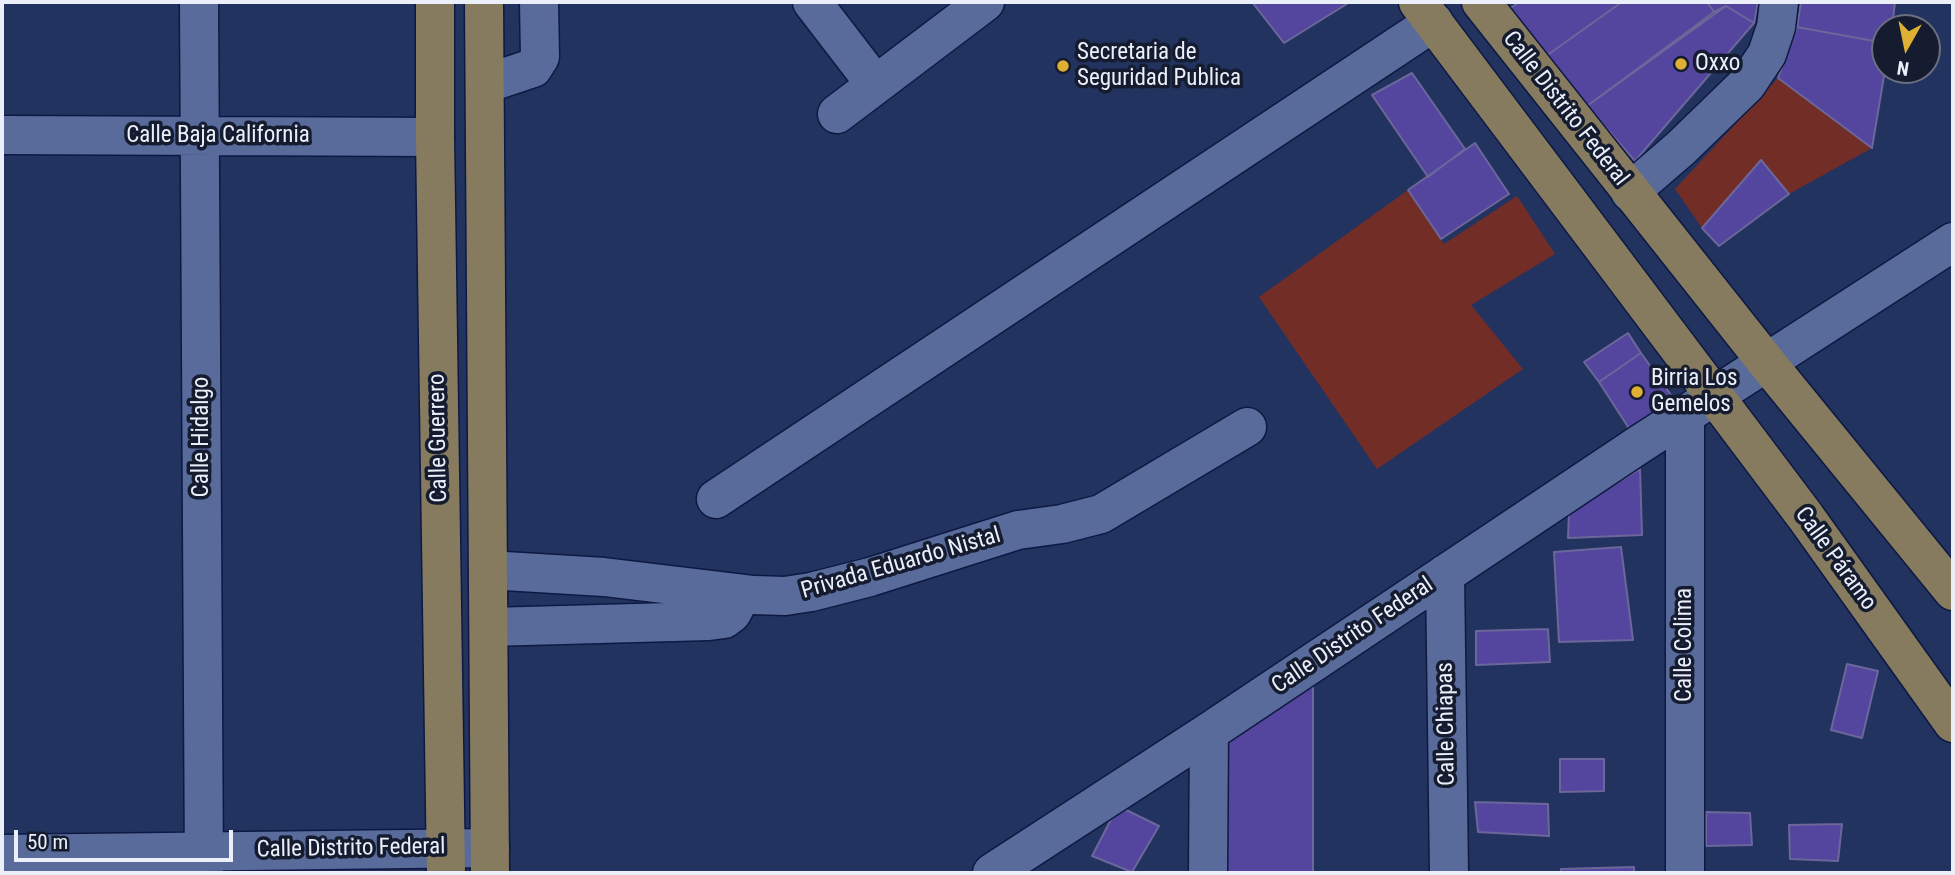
<!DOCTYPE html>
<meta charset="utf-8">
<style>
body{margin:0}
#map{position:relative;width:1955px;height:875px;overflow:hidden;background:#23335f;font-family:"Roboto Condensed",sans-serif}
canvas{display:block}
.frame{position:absolute;inset:0;border:4px solid #eaeffa;pointer-events:none}
.north{position:absolute;left:1871px;top:14px;width:70px;height:70px;box-sizing:border-box;background:#151c30;border:2px solid #6a7081;border-radius:50%;rotate:189deg;font-size:19px;font-weight:700;line-height:28px;text-align:center;color:#eaeffa}
.north::after{content:'';display:block;margin:auto;width:24px;height:32px;background:#dfb033;clip-path:polygon(50% 0,100% 100%,50% 72%,0 100%)}
.scale{position:absolute;left:14px;top:830px;width:219px;height:32px;box-sizing:border-box;border:4px solid #eaeffa;border-top:0;padding-left:9px;font-size:21px;line-height:24px;white-space:nowrap;color:#eaeffa;-webkit-text-stroke:5px #151c30;paint-order:stroke}
</style>
<div id="map">
<canvas width="1955" height="875"></canvas>
<div class="frame"></div>
<div class="north">N</div>
<div class="scale">50 m</div>
</div>
<script>
const c = document.querySelector('canvas').getContext('2d');
c.lineJoin = 'round';
function fillPath(path, color) { c.fillStyle = color; c.fill(path, 'evenodd'); }
const poly = rows => new Path2D(rows.map(r => 'M' + r).join(''));
function stroke(path, color, width, dash) { c.strokeStyle = color; c.lineWidth = width; c.lineCap = dash ? 'butt' : 'round'; c.setLineDash(dash || []); c.stroke(path); }
function write(font, color, halo, rows, align = 'center') {
  c.font = font + ' "Roboto Condensed",sans-serif'; c.lineWidth = 7; c.setLineDash([]); c.textBaseline = 'middle'; c.strokeStyle = halo; c.fillStyle = color; for (const [text, x, y, turn = 0] of rows) {
    c.save(); c.translate(x, y); c.rotate((+turn || 0) * Math.PI / 180); c.textAlign = isNaN(turn) ? turn : align; if (halo) c.strokeText(text, 0, 0); c.fillText(text, 0, 0); c.restore();
  }
}
fillPath(poly([
 [1778,78,1872,148,1789,194,1761,160,1702,228,1675,189],
 [1408,190,1444,244,1517,196,1555,254,1471,305,1523,369,1377,469,1259,297]
]), '#732d27');
const building = poly([
 [1252,2,1350,2,1284,43,1252,2],
 [1520,2,1622,2,1546,56,1507,10,1520,2],
 [1622,2,1707,2,1714,12,1587,106,1546,56,1622,2],
 [1707,2,1758,2,1754,23,1726,6,1714,12,1707,2],
 [1801,2,1895,2,1892,28,1885,28,1885,43,1797,27,1801,2],
 [1726,6,1754,23,1635,161,1587,106,1726,6],
 [1797,27,1885,43,1885,70,1872,148,1778,78,1797,27],
 [1412,73,1465,149,1428,177,1372,95,1412,73],
 [1475,143,1509,194,1441,239,1408,190,1475,143],
 [1761,160,1789,194,1719,246,1702,228,1761,160],
 [1628,333,1641,353,1599,382,1584,362,1628,333],
 [1641,353,1676,402,1632,433,1599,382,1641,353],
 [1640,469,1642,535,1568,538,1569,512,1640,469],
 [1621,547,1633,640,1559,642,1554,552,1621,547],
 [1548,629,1550,662,1476,665,1476,631,1548,629],
 [1847,664,1878,671,1862,738,1831,730,1847,664],
 [1313,671,1313,873,1223,873,1226,730,1313,671],
 [1560,759,1604,759,1604,791,1560,792,1560,759],
 [1475,802,1548,804,1549,836,1478,832,1475,802],
 [1118,806,1159,826,1132,872,1092,856,1118,806],
 [1706,812,1750,813,1752,845,1706,846,1706,812],
 [1842,824,1838,861,1790,859,1789,825,1842,824],
 [1634,867,1634,873,1561,873,1561,869,1634,867]
]);
fillPath(building, '#54459e');
stroke(building, '#6b679b', 2);
const minor = poly([
 [199,2,204,873],
 [812,2,875,84],
 [485,84,533,68,540,57,539,2],
 [837,114,985,2],
 [2,135,435,137],
 [1630,192,1681,148,1747,84,1767,54,1776,27,1779,2],
 [1685,416,1685,873],
 [716,499,1434,22],
 [488,570,604,577,754,595,785,596,811,592,870,577,1018,530,1062,524,1101,514,1247,427],
 [1445,574,1449,873],
 [489,627,709,621,724,619,732,613,742,594],
 [2,854,490,848],
 [992,873,1209,732,1640,444,1953,242],
 [1208,873,1209,732]
]);
const major = poly([
 [435,2,435,137,446,873],
 [484,2,490,873],
 [1418,2,1805,516,1953,723],
 [1481,2,1767,363,1953,591]
]);
stroke(minor, '#0d1942', 41);
stroke(major, '#0d1942', 41);
stroke(minor, '#586b9b', 38);
stroke(major, '#867b5f', 38);
for (const [x, y, r, color] of [
 [1681,64,7,"#dfb033"],
 [1063,66,7,"#dfb033"],
 [1637,392,7,"#dfb033"]
]) { const dot = new Path2D(); dot.arc(x, y, r, 0, 2 * Math.PI); c.fillStyle = color; c.fill(dot); stroke(dot, '#151c30', 2.5); }
write('23px', '#eaeffa', '#151c30', [
 ["Secretaria de",1077,53],
 ["Seguridad Publica",1077,79],
 ["Oxxo",1695,64],
 ["Birria Los",1651,379],
 ["Gemelos",1651,405]
], 'left');
write('23px', '#eaeffa', '#151c30', [
 ["Calle Distrito Federal",1565,109,52],
 ["Calle Baja California",218,136],
 ["Calle Hidalgo",202,437,-90],
 ["Calle Guerrero",439,438,-91],
 ["Calle Páramo",1835,559,54],
 ["Privada Eduardo Nistal",901,564,-16],
 ["Calle Distrito Federal",1353,636,-34],
 ["Calle Colima",1685,645,-90],
 ["Calle Chiapas",1447,724,-91],
 ["Calle Distrito Federal",351,849,-1]
]);
</script>
